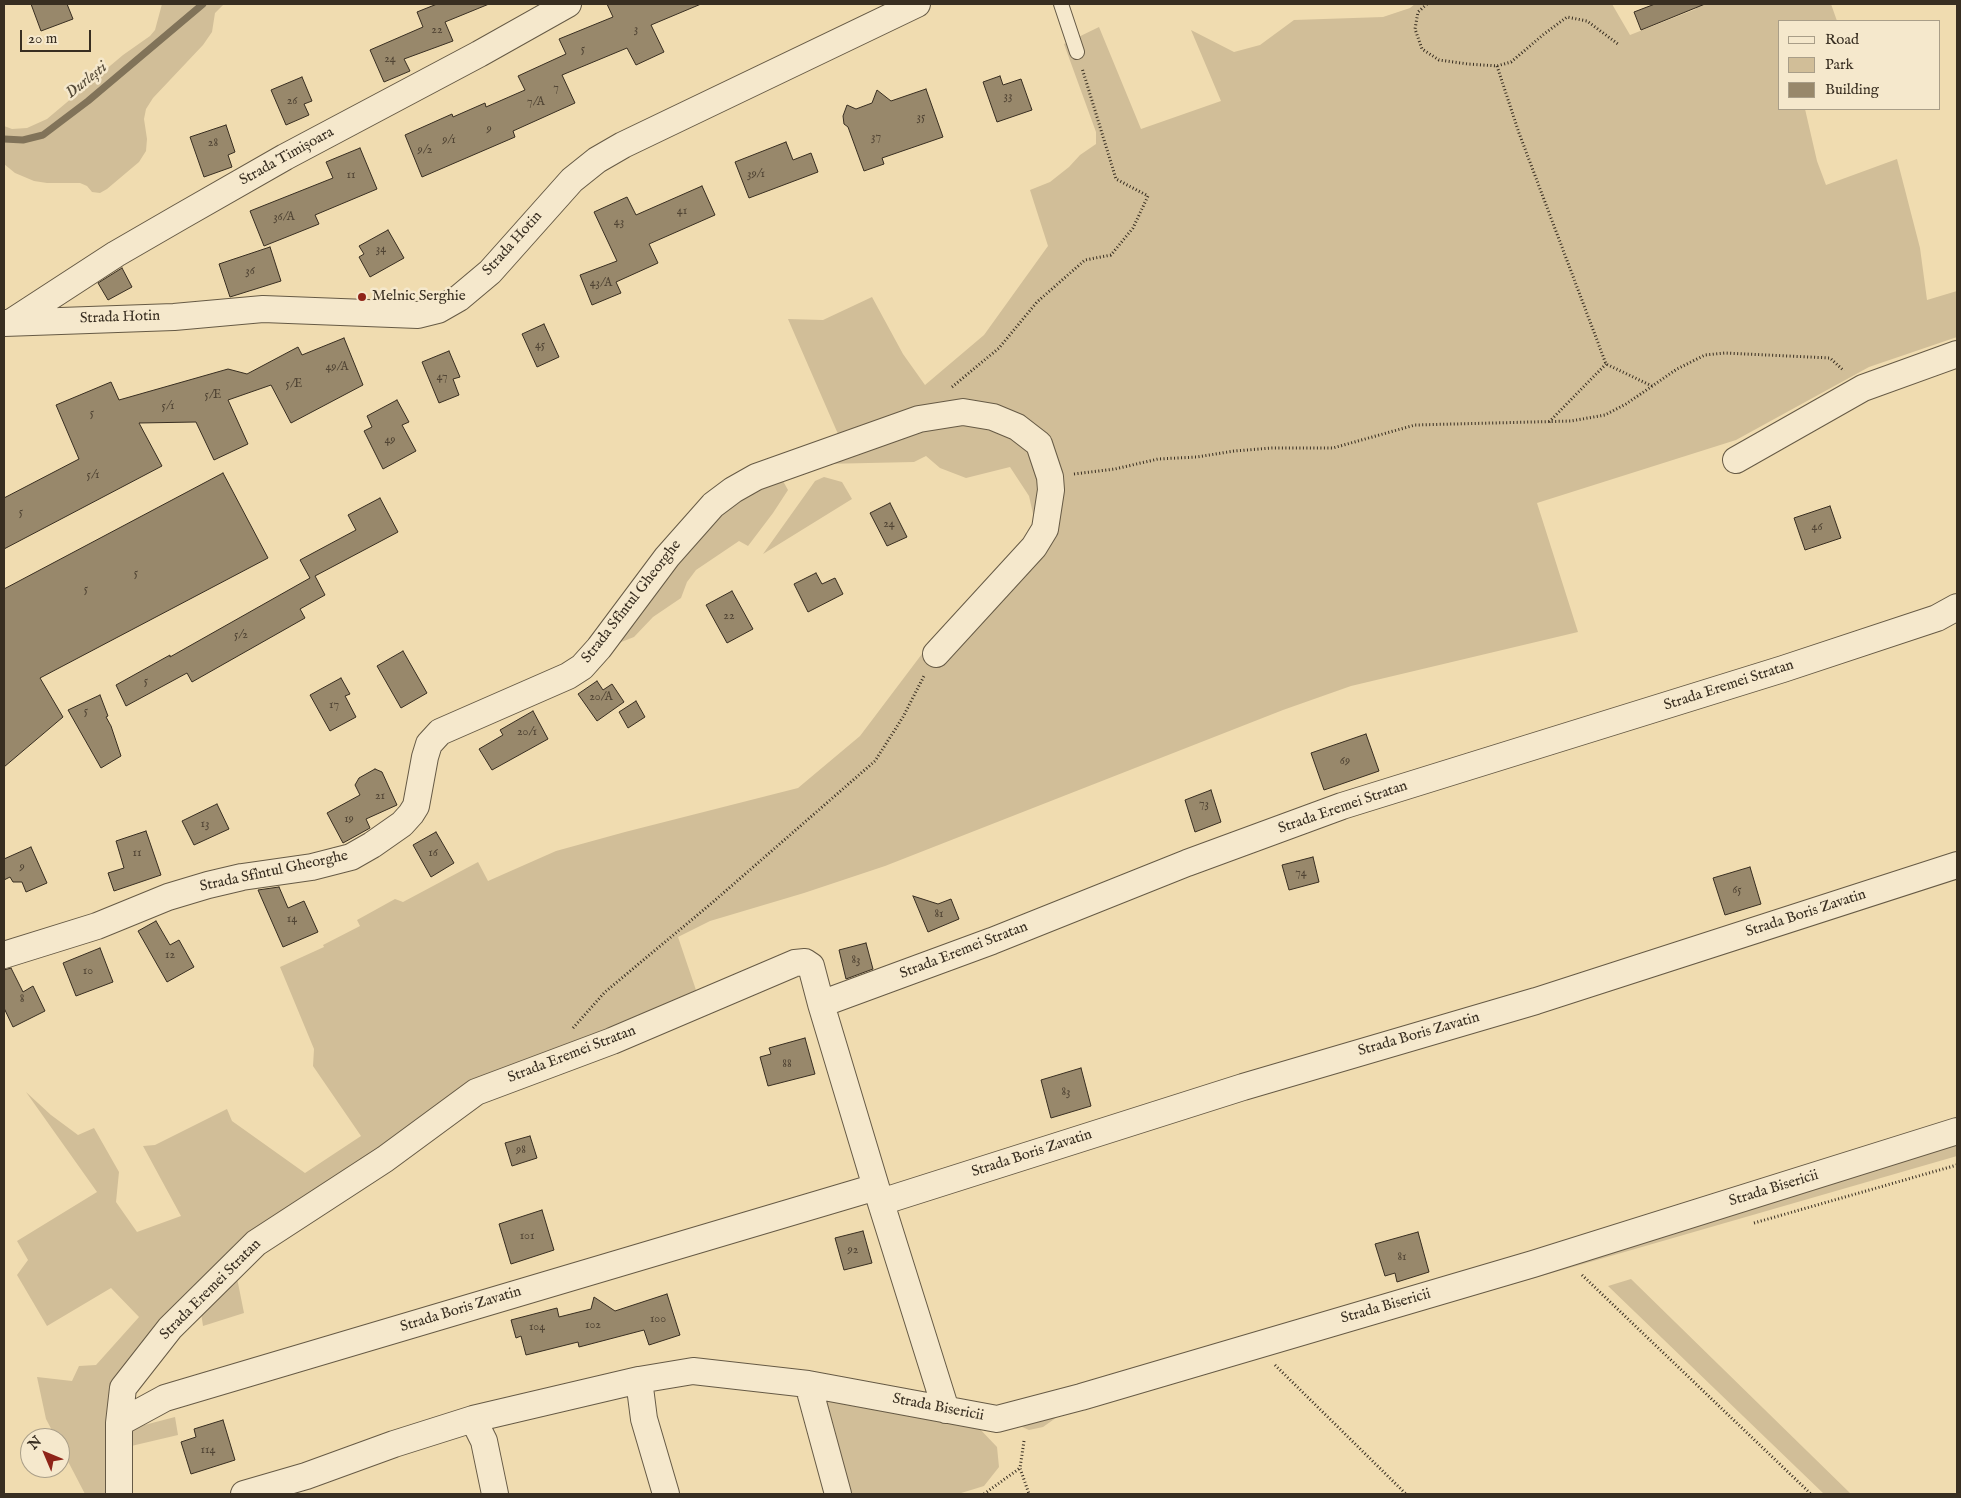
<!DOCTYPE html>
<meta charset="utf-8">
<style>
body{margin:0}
#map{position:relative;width:1961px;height:1498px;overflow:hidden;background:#f0dcb0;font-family:"IM FELL English",serif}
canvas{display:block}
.frame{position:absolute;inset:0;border:5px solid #382e21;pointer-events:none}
.legend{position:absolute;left:1778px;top:20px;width:162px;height:90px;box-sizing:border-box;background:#f5e8cc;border:1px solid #a99e88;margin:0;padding:6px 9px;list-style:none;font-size:15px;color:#382e21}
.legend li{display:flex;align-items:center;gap:10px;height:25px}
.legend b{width:25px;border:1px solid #a99e88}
.north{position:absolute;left:20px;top:1428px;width:50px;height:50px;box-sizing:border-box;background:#f5e8cc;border:1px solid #a99e88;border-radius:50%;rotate:315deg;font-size:14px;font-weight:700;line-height:20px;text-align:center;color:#382e21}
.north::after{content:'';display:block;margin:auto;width:18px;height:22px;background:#8f2418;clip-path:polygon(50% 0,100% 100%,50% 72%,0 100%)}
.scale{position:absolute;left:20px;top:30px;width:71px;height:22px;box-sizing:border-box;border:2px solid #382e21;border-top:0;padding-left:6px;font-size:15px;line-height:18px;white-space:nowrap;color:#382e21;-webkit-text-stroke:4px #f5e8cc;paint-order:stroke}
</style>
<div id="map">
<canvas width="1961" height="1498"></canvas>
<div class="frame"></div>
<ul class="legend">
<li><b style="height:6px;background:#f5e8cc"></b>Road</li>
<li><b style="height:14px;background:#d1be98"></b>Park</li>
<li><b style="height:14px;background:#98886b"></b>Building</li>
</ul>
<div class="north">N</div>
<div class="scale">20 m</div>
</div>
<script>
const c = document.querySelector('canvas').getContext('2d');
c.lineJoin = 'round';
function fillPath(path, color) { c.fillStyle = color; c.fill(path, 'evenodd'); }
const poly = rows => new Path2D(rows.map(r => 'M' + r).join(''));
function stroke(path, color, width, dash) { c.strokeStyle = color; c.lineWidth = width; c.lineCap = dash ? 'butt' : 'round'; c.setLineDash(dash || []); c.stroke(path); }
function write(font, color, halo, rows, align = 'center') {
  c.font = font + ' "IM FELL English",serif'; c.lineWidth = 5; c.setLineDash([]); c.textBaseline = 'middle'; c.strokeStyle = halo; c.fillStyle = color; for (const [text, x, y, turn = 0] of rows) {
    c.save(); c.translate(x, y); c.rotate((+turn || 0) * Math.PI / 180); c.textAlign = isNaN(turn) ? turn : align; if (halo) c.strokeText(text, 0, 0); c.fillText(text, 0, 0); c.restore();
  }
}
fillPath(poly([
 [162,4,224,4,215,13,212,32,203,45,153,98,146,109,144,119,147,139,146,151,139,162,107,189,100,193,92,192,87,186,80,183,47,183,34,181,15,173,4,164,4,126,12,129,27,128,47,119,123,55,150,36,155,30],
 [1415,4,1612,4,1630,35,1696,9,1694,4,1831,4,1837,21,1780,21,1780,109,1805,109,1817,161,1826,185,1897,159,1920,248,1927,300,1957,291,1957,337,1869,367,1736,440,1537,503,1578,632,1351,686,1283,710,885,866,804,893,710,921,678,937,697,993,479,1079,251,1237,114,1388,111,1494,85,1494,60,1446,60,1438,56,1438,46,1419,37,1377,72,1381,79,1366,96,1365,139,1317,111,1288,47,1326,17,1275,28,1260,17,1241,97,1192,26,1092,51,1115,78,1135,94,1128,119,1172,116,1202,137,1232,181,1216,143,1146,155,1145,227,1109,232,1121,305,1173,361,1136,313,1066,314,1049,280,967,324,947,323,945,360,926,357,920,395,899,403,902,478,862,488,881,556,851,625,832,798,788,860,736,934,638,1036,527,1029,496,1010,467,966,478,940,468,926,456,914,462,823,464,843,452,838,434,788,319,823,320,872,297,903,354,925,385,984,335,1048,246,1030,190,1050,182,1069,167,1080,155,1096,144,1096,132,1064,44,1099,27,1141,129,1221,101,1191,30,1234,52,1260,45,1294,20,1383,17,1410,8],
 [824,477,842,482,852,499,763,554,815,481],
 [783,481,788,490,773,513,748,546,739,541,696,570,687,582,681,598,653,617,634,637,616,644,649,588,737,492],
 [1957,1139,1957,1156,1060,1415,1043,1427,1029,1430,1011,1422],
 [237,1278,244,1313,203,1326,200,1306],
 [1631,1279,1851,1494,1824,1494,1608,1286],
 [825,1400,978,1427,997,1447,999,1467,984,1486,958,1494,852,1494],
 [175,1417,178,1435,127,1447,129,1429]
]), '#d1be98');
stroke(poly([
 [4,139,23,140,43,135,88,101,203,4]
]), '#817359', 7);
const building = poly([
 [31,4,67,4,73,19,41,31,31,4],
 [437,4,489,4,445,22,453,41,404,59,410,71,384,82,370,50,423,27,417,12,437,4],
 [607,4,701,4,651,25,664,52,636,65,627,48,562,75,575,103,513,131,515,137,422,177,405,135,452,114,453,117,485,103,486,107,525,90,518,76,566,54,559,39,613,17,607,4],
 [1655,4,1705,4,1641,30,1634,12,1655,4],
 [1000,76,1003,85,1021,79,1032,110,997,122,983,82,1000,76],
 [302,77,312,101,304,104,309,115,286,125,271,90,302,77],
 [926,89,943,137,882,158,884,164,864,171,848,127,844,124,843,116,847,105,856,109,872,103,877,90,891,101,926,89],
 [226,125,235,152,228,155,232,167,204,177,190,137,226,125],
 [786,142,793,160,811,153,818,172,749,198,735,162,786,142],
 [360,148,377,189,315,215,319,224,264,246,250,211,333,178,326,162,360,148],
 [702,186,715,215,649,244,658,263,616,282,621,293,592,305,580,275,617,261,594,212,627,197,636,215,702,186],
 [388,230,404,258,370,277,359,257,364,254,359,246,388,230],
 [270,247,281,281,230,297,219,264,270,247],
 [122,268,132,287,108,300,98,283,122,268],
 [544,324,559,357,537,367,522,334,544,324],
 [344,338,363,385,291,423,271,385,228,400,248,444,214,460,196,422,139,423,162,466,4,549,4,498,79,459,56,405,111,382,119,400,228,369,247,374,298,347,302,355,344,338],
 [449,351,460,377,453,379,459,395,439,403,422,362,449,351],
 [397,400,409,422,402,425,416,451,383,469,364,431,372,427,367,416,397,400],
 [223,473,268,558,40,678,63,717,4,767,4,589,223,473],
 [380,498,398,532,315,576,325,595,300,609,305,618,192,682,187,673,126,706,116,685,170,655,170,657,310,578,300,560,356,530,348,515,380,498],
 [890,503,907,537,887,546,870,513,890,503],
 [1830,506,1841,538,1805,550,1794,518,1830,506],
 [816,573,822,584,835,578,843,594,808,612,794,584,816,573],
 [732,591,753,629,727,643,706,605,732,591],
 [403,651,427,693,401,708,377,666,403,651],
 [341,678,350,694,345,696,356,717,330,731,310,695,341,678],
 [597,681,603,690,612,684,624,702,597,721,578,694,597,681],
 [100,695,108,716,106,717,111,726,121,756,101,768,68,710,100,695],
 [636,701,645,717,628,728,619,712,636,701],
 [533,711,548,739,492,770,479,749,503,735,500,730,533,711],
 [1366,734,1379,771,1324,790,1311,753,1366,734],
 [375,769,382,772,397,805,366,819,370,828,343,843,327,813,360,795,355,785,359,778,375,769],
 [1211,790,1221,822,1195,832,1185,800,1211,790],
 [217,804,229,829,194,845,182,821,217,804],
 [146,831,161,875,114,891,108,873,124,868,116,841,146,831],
 [436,832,454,863,431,877,413,845,436,832],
 [31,847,47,883,26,892,22,882,13,882,10,877,4,880,4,859,31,847],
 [1313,857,1319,882,1289,890,1282,865,1313,857],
 [1750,867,1761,904,1725,915,1713,878,1750,867],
 [279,887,288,908,304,901,318,932,283,947,258,890,279,887],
 [913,896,938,904,951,899,959,919,928,932,913,896],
 [156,921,170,945,179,940,194,967,167,982,138,931,156,921],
 [866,943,873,969,846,979,839,950,866,943],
 [100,948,113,982,76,996,63,963,100,948],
 [11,968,23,992,33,986,45,1011,13,1027,4,1008,4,970,11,968],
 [805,1038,815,1074,768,1086,760,1057,771,1054,769,1048,805,1038],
 [1081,1068,1091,1106,1051,1118,1041,1080,1081,1068],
 [530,1136,537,1158,512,1166,505,1143,530,1136],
 [542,1210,554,1250,511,1264,499,1224,542,1210],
 [863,1231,872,1263,844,1270,835,1238,863,1231],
 [1418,1232,1429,1272,1397,1282,1395,1273,1385,1276,1375,1244,1418,1232],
 [667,1294,680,1335,649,1345,644,1330,579,1347,578,1342,526,1355,521,1336,516,1338,511,1320,557,1308,559,1317,591,1309,594,1297,615,1311,667,1294],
 [223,1420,235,1460,191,1474,181,1442,196,1437,194,1429,223,1420]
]);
fillPath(building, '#98886b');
stroke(building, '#382e21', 1);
const lane = poly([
 [1061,4,1077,52]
]);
const street = poly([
 [13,321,116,254,180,217,285,157,479,54,568,4],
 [4,323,174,317,263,309,418,315,438,310,459,298,490,272,572,180,597,160,623,145,917,4],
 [1736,460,1863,388,1957,354],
 [4,955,97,926,168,897,208,885,242,877,312,867,351,857,372,845,402,824,411,814,416,806,425,757,429,744,440,732,568,676,582,667,599,648,667,557,713,505,733,490,756,477,919,419,963,412,993,417,1017,427,1039,444,1050,477,1051,490,1045,529,1034,547,936,654],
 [821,1004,876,1187,946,1410],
 [881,1202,1243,1087,1536,1001,1957,865],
 [639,1380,644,1419,666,1494],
 [808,1384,838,1494],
 [473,1419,484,1441,495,1494],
 [119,1423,123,1388,170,1328,256,1243,385,1159,476,1092,612,1041,795,963,805,962,811,966,821,1004,992,941,1187,863,1342,806,1783,669,1937,618,1957,607],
 [119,1494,119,1423,165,1398,876,1187],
 [244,1494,306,1476,394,1444,473,1419,639,1380,693,1371,808,1384,997,1419,1081,1397,1533,1264,1957,1131]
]);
stroke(lane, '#665a45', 16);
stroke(street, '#665a45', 28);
stroke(poly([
 [1427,4,1418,12,1415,29,1422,49,1439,60,1468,64,1497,66,1511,62,1544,34,1567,17,1587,21,1618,44],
 [1497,66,1519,133,1606,364,1652,386],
 [952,387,999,348,1037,302,1085,260,1111,255,1133,228,1148,196,1116,179,1082,68],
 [1549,422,1606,364],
 [1074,474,1115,469,1158,459,1197,457,1234,451,1272,448,1333,448,1415,425,1571,421,1605,415,1626,404,1677,369,1705,355,1725,353,1830,358,1844,371],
 [573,1028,605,992,713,902,875,761,903,717,925,674],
 [1754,1223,1957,1165],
 [1582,1275,1811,1494],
 [1275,1365,1406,1494],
 [1024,1441,1020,1468,1029,1494],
 [984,1494,1020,1468]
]), '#382e21', 3, [1, 2.5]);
stroke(lane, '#f5e8cc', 14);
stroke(street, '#f5e8cc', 26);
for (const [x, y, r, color] of [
 [362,297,5,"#8f2418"]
]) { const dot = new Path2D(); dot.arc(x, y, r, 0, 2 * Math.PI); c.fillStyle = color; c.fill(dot); stroke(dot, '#f5e8cc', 2); }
write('12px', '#504434', null, [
 ["3",636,30],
 ["22",437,31],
 ["5",583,50],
 ["24",390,60],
 ["7",556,89],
 ["33",1008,97],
 ["26",292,102],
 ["7/A",536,103],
 ["35",921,118],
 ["9",489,130],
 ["37",876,138],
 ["9/1",449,141],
 ["28",213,144],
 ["9/2",425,151],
 ["39/1",756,175],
 ["11",351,176],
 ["41",682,212],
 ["36/A",284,218],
 ["43",619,223],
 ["34",381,250],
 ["36",250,272],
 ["43/A",601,284],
 ["45",540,346],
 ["49/A",337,368],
 ["47",442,378],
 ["5/E",294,385],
 ["5/E",213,396],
 ["5/1",168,407],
 ["5",92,414],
 ["49",390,441],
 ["5/1",93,476],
 ["5",21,513],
 ["24",889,525],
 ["46",1817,528],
 ["5",136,574],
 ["5",86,590],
 ["22",729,617],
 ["5/2",241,636],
 ["5",146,682],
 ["20/A",601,698],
 ["17",334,706],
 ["5",86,712],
 ["20/1",527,733],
 ["69",1345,762],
 ["21",380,797],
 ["73",1204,805],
 ["19",349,820],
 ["13",205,825],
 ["11",137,854],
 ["16",433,854],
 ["9",22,868],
 ["74",1301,874],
 ["65",1737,891],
 ["81",939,915],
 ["14",292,920],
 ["12",170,956],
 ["83",856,961],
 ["10",88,972],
 ["8",22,1000],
 ["88",787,1065],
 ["83",1066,1093],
 ["98",521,1151],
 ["101",527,1237],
 ["92",853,1251],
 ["81",1402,1258],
 ["100",658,1320],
 ["102",593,1326],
 ["104",537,1328],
 ["114",208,1451]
]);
write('15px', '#382e21', '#f5e8cc', [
 ["Strada Timișoara",287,157,-29],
 ["Strada Hotin",513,244,-48],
 ["Strada Hotin",120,318,-2],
 ["Strada Sfîntul Gheorghe",632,602,-52],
 ["Strada Eremei Stratan",1729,686,-18],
 ["Strada Eremei Stratan",1343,808,-19],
 ["Strada Sfîntul Gheorghe",274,872,-12],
 ["Strada Boris Zavatin",1806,914,-18],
 ["Strada Eremei Stratan",964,951,-21],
 ["Strada Boris Zavatin",1419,1035,-16],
 ["Strada Eremei Stratan",572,1055,-21],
 ["Strada Boris Zavatin",1032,1154,-18],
 ["Strada Bisericii",1774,1189,-17],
 ["Strada Eremei Stratan",211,1290,-45],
 ["Strada Bisericii",1386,1307,-16],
 ["Strada Boris Zavatin",461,1310,-17],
 ["Strada Bisericii",938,1408,11]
]);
write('15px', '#382e21', '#f5e8cc', [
 ["Melnic Serghie",372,297]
], 'left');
write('italic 16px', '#564b38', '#f5e8cc', [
 ["Durlești",87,81,-39]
]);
</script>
